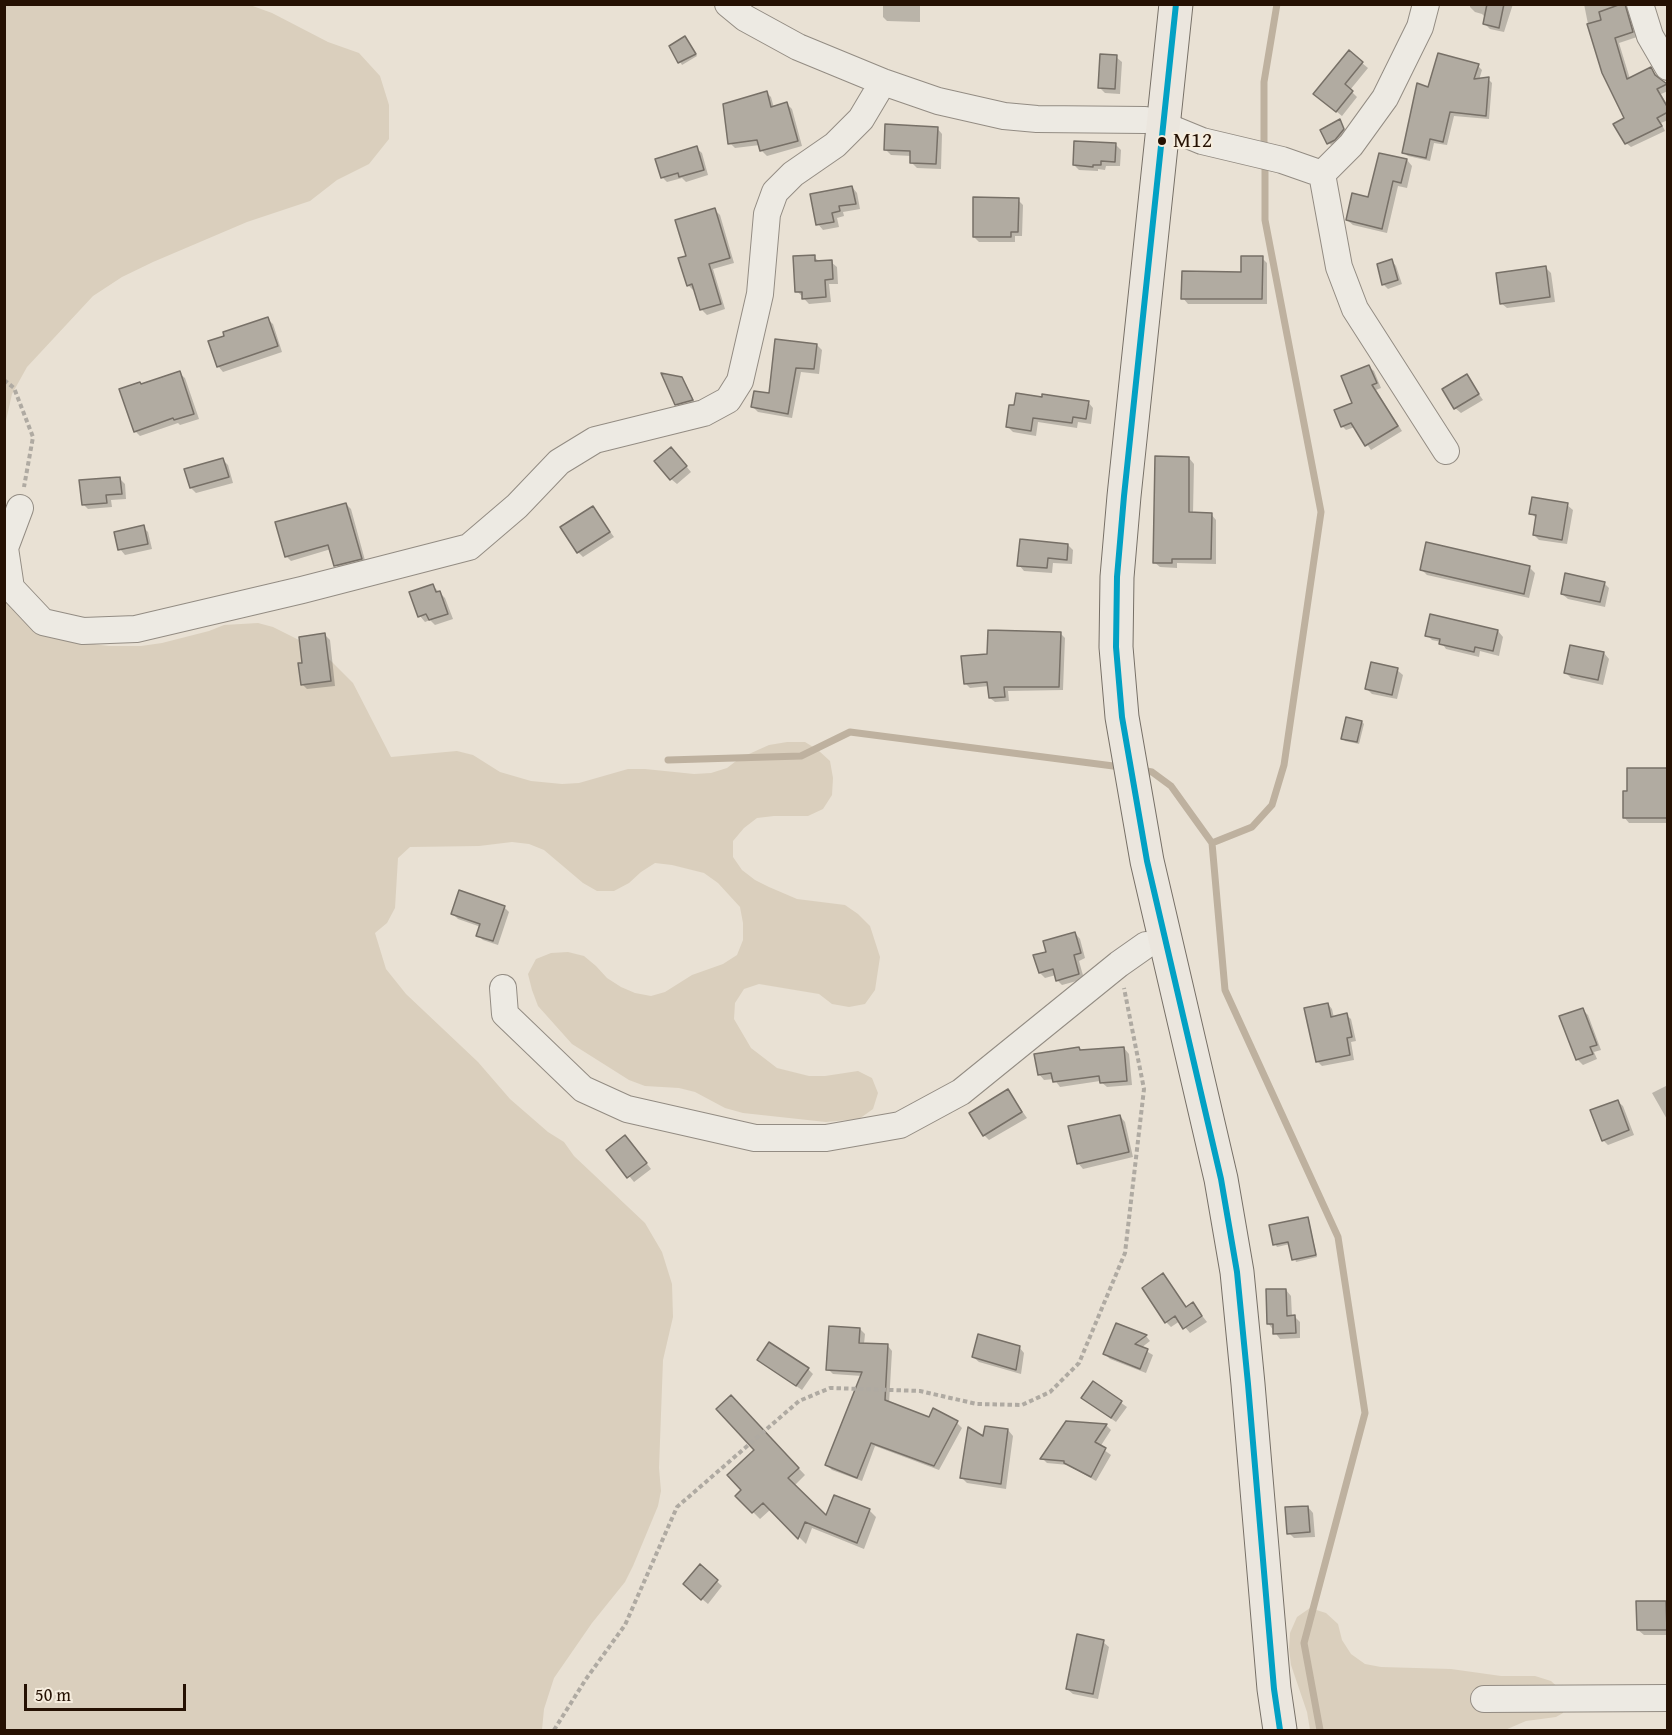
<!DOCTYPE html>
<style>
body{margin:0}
#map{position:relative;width:1672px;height:1735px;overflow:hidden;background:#e9e1d4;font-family:"Gentium Book Plus",serif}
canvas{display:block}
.frame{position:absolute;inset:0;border:6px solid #251103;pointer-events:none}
.scale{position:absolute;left:24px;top:1684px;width:162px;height:27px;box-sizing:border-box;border:3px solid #251103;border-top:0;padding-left:8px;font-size:18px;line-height:21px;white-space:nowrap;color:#251103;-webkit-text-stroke:4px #f6edde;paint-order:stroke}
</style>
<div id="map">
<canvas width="1672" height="1735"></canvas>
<div class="frame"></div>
<div class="scale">50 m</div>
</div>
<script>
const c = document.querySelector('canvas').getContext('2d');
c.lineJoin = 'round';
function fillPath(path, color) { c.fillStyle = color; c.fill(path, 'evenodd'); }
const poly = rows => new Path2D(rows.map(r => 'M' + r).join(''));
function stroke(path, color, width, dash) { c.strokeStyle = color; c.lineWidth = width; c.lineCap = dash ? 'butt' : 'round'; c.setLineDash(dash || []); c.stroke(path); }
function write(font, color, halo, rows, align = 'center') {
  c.font = font + ' "Gentium Book Plus",serif'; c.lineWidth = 4.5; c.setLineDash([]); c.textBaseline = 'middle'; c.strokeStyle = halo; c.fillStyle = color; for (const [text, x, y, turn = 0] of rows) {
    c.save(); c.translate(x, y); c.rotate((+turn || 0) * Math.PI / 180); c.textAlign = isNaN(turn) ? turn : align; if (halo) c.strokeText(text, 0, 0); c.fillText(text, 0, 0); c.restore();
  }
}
fillPath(poly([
 [5,4,250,5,272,13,328,42,359,53,380,76,389,105,389,139,369,164,337,180,310,201,247,222,153,262,122,277,93,296,27,367,12,394,5,425],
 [4,591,76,642,109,646,141,646,162,643,209,631,224,625,258,623,273,627,303,642,330,660,353,683,391,757,457,751,473,755,500,772,531,781,562,784,579,783,628,769,645,769,694,774,711,773,727,768,740,758,769,745,787,742,805,742,818,750,830,761,833,778,832,795,823,809,808,816,774,816,757,818,744,828,733,841,733,857,742,870,755,880,769,887,797,899,845,905,858,914,870,926,880,957,875,990,865,1004,849,1007,832,1004,819,994,759,984,744,989,735,1003,734,1019,751,1048,777,1068,809,1076,825,1076,858,1071,872,1078,878,1093,873,1109,859,1119,826,1122,743,1113,725,1108,695,1092,679,1088,645,1086,629,1080,572,1044,538,1006,532,990,528,974,536,959,551,953,568,952,584,956,596,966,607,978,621,987,635,993,651,996,665,992,692,975,723,964,737,955,743,940,743,923,740,907,718,883,704,873,672,865,655,863,641,872,629,883,614,891,597,891,583,883,544,850,529,844,512,842,479,846,410,847,398,858,395,908,387,923,375,933,386,969,406,994,478,1062,510,1099,548,1132,564,1142,574,1156,645,1223,662,1252,672,1284,673,1317,663,1360,659,1468,661,1491,658,1506,633,1566,625,1582,592,1623,554,1678,544,1709,542,1730,5,1730],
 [1310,1608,1326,1613,1338,1624,1342,1640,1351,1654,1365,1664,1381,1667,1451,1669,1501,1676,1535,1676,1551,1681,1563,1692,1566,1703,1563,1713,1556,1717,1526,1721,1505,1730,1310,1730,1307,1712,1291,1665,1289,1649,1290,1633,1297,1617]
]), '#dacfbd');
fillPath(poly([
 [883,4,920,4,920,22,887,21,883,17],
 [1470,4,1513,4,1504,32,1490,29,1484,23,1485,17,1482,14,1475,12,1470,7],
 [1584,4,1613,4,1614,8,1625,5,1630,10,1637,37,1619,43,1630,79,1651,69,1668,87,1668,91,1661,94,1668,106,1668,120,1661,123,1665,131,1631,147,1626,143,1626,119,1588,24],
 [687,41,697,56,682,65,671,46],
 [1116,57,1122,62,1120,94,1105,93,1100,88],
 [1362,63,1368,68,1350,90,1357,97,1342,116,1321,99],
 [1478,66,1482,70,1479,80,1488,79,1492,83,1489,119,1454,116,1447,145,1434,143,1430,161,1408,156,1403,152,1429,89],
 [766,92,771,97,774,108,787,104,792,109,802,146,767,156,762,151,760,145,735,148,730,143],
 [1341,123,1346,132,1337,142,1331,145,1329,143],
 [937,128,942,134,941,169,917,168,912,163,912,156,891,155,886,150],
 [1115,144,1121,150,1120,166,1106,166,1105,170,1098,169,1098,171,1079,170,1074,165],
 [696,148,702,153,708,175,686,182,682,178,667,182,662,177],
 [1407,160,1412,166,1407,188,1398,186,1387,233,1353,225,1347,220],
 [852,187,857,193,860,209,843,212,844,216,837,218,839,227,823,230,818,224],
 [1018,200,1023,205,1022,236,1015,236,1015,242,979,242,974,237],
 [715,210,720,215,734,263,713,269,725,309,707,315,702,310,696,289,693,290,688,285,688,257],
 [814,257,820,262,831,262,837,267,838,284,829,284,831,302,809,304,797,291],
 [1262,258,1267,263,1267,304,1188,304,1183,298,1242,273],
 [1392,261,1396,266,1402,284,1388,289,1383,284],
 [1546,268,1551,273,1555,302,1507,308,1501,303],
 [267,319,273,324,282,352,223,372,218,366,226,337],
 [817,345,822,350,819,374,801,372,792,418,758,412,753,407,770,395],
 [1369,367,1374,371,1381,388,1376,390,1402,431,1371,450,1355,427,1346,430,1342,426,1354,403],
 [179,373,185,378,199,419,180,425,178,423,140,436,135,431,141,386],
 [1466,376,1483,400,1461,413,1455,408],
 [681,379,686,384,696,405,682,409,676,404],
 [1088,402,1093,408,1091,424,1078,422,1077,428,1038,422,1036,436,1013,432,1008,427,1011,406],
 [676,454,691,472,677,484,671,479],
 [1189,458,1194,464,1193,514,1211,514,1216,520,1216,564,1177,563,1177,568,1160,567,1154,562],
 [223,460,228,465,233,483,196,493,191,488],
 [120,479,125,484,126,499,111,500,112,507,88,509,83,504],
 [346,504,351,509,366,564,341,570,336,565,331,549,291,561,286,556],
 [1567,505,1573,510,1567,544,1539,540,1534,535,1537,519,1531,513],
 [593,508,614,537,583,557,578,552],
 [143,527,148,532,152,549,125,555,120,549],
 [1068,545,1073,550,1072,564,1053,563,1052,573,1024,571,1019,565],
 [1529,567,1535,573,1529,598,1427,575,1422,570],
 [1604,583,1609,588,1605,607,1568,599,1562,594],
 [433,586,445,598,453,619,435,625,430,620,425,622,420,616,411,593],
 [1498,631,1503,637,1499,656,1480,651,1479,657,1446,649,1441,642,1432,640,1427,635],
 [1061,634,1065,638,1063,690,1008,691,1009,701,995,702,990,698,989,686,970,688,965,683,988,655],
 [325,635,330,640,335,686,307,689,302,684,304,664],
 [1604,653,1609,659,1603,685,1571,678,1566,673],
 [1397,670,1403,675,1397,699,1372,694,1366,688],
 [1362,722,1364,724,1359,744,1345,741,1343,738],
 [1668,769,1668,823,1629,823,1624,817],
 [504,907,509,912,498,945,483,940,478,935,481,927,458,919,453,914],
 [1075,933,1080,939,1085,958,1079,961,1084,979,1062,985,1057,980,1056,975,1045,978,1040,973,1048,953],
 [1328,1004,1332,1009,1334,1018,1346,1015,1351,1019,1356,1041,1351,1042,1354,1060,1322,1066,1317,1061],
 [1583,1010,1588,1015,1601,1050,1594,1052,1597,1059,1583,1065,1577,1059],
 [1124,1048,1129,1054,1132,1085,1107,1087,1100,1081,1060,1087,1054,1079,1044,1080,1039,1074,1081,1052],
 [1668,1085,1668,1121,1652,1093],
 [1008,1091,1027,1118,989,1140,984,1135],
 [1617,1101,1623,1106,1634,1135,1608,1145,1603,1140],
 [1120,1116,1125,1122,1133,1157,1083,1169,1078,1163],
 [630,1142,651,1169,634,1182,608,1150],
 [1307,1218,1309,1221,1317,1257,1296,1262,1290,1244,1277,1247,1275,1244],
 [1163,1275,1187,1308,1193,1304,1207,1322,1190,1333,1180,1321,1171,1327,1166,1322],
 [1286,1290,1291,1296,1292,1317,1295,1317,1300,1322,1300,1338,1280,1339,1268,1323],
 [1117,1325,1146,1336,1150,1341,1141,1348,1153,1355,1146,1373,1110,1359,1105,1354],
 [860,1329,865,1334,864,1344,888,1346,892,1351,889,1404,929,1419,957,1423,962,1428,939,1470,875,1446,862,1481,832,1470,827,1465,862,1376,833,1374,828,1369],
 [1019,1347,1024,1353,1021,1374,979,1362,973,1357],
 [759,1360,808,1369,813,1374,802,1390],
 [1093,1383,1127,1407,1116,1422,1083,1398],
 [731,1397,805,1475,794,1486,826,1517,834,1497,870,1511,876,1517,864,1549,812,1528,806,1544,771,1509,760,1519,737,1496,743,1490,756,1450],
 [1106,1425,1111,1430,1100,1447,1111,1455,1096,1481,1068,1465,1047,1463,1042,1458],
 [1008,1430,1013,1436,1006,1489,967,1483,962,1478,984,1438],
 [1308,1507,1313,1513,1315,1537,1294,1538,1289,1533],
 [700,1566,722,1586,708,1604,690,1589],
 [1666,1602,1668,1604,1668,1635,1644,1635,1638,1630],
 [1103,1642,1109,1647,1098,1699,1073,1694,1067,1689]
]), '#0003');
stroke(poly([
 [1264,151,1264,82,1277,4],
 [668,760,801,756,850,732,1121,767],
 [1141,770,1152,772,1171,786,1212,843,1225,990,1338,1237,1365,1413,1304,1643,1320,1730],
 [1212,843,1252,827,1272,805,1284,765,1321,512,1265,220,1265,162]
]), '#beb19f', 7);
const building = poly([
 [1487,4,1504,4,1499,28,1483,24,1487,4],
 [1621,4,1625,4,1633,32,1615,38,1627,79,1651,67,1655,75,1667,84,1657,89,1668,108,1668,112,1657,118,1662,126,1625,144,1613,124,1624,118,1602,73,1587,24,1601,20,1599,12,1621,4],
 [685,36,696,54,678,63,669,46,685,36],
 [1349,50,1363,62,1345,84,1353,91,1336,112,1313,94,1349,50],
 [1438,53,1479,64,1474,79,1489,77,1486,116,1450,112,1443,142,1430,139,1426,158,1402,153,1417,83,1428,87,1438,53],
 [1100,54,1117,55,1115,89,1098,88,1100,54],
 [767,91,771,107,787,102,798,141,760,151,757,140,728,144,723,104,767,91],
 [1340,119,1344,129,1335,140,1327,144,1320,130,1340,119],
 [885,124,938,127,936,164,910,163,910,151,884,150,885,124],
 [1074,141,1116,143,1115,162,1101,161,1101,165,1093,165,1093,167,1073,165,1074,141],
 [697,146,704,170,679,177,678,173,661,178,655,159,697,146],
 [1379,153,1407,159,1401,183,1393,181,1382,229,1346,220,1352,193,1368,197,1379,153],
 [852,186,856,204,839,206,840,211,832,213,834,222,816,225,810,194,852,186],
 [973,197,1019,198,1018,232,1011,232,1011,237,973,237,973,197],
 [715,208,730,258,709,264,721,304,700,310,692,284,687,286,678,258,686,256,675,220,715,208],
 [815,255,815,261,832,260,833,279,825,280,826,297,802,299,802,292,795,292,793,256,815,255],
 [1241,256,1263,256,1262,299,1181,299,1182,271,1241,272,1241,256],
 [1392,259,1398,280,1382,285,1377,264,1392,259],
 [1546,266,1550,297,1500,304,1496,273,1546,266],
 [268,317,278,346,217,367,208,341,224,336,223,332,268,317],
 [775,339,817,344,814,369,796,368,788,414,751,407,754,391,769,393,775,339],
 [1369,365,1377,383,1372,385,1398,426,1365,446,1351,423,1341,427,1334,410,1352,403,1341,376,1369,365],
 [180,371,194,414,174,420,173,418,134,432,119,389,140,382,141,384,180,371],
 [661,373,682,377,693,400,675,405,661,373],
 [1467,374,1479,394,1454,409,1442,389,1467,374],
 [1016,393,1042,397,1042,394,1089,401,1086,419,1073,417,1072,423,1033,418,1031,431,1006,427,1009,405,1014,405,1016,393],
 [671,447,687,466,670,480,654,461,671,447],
 [1155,456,1189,457,1189,512,1212,513,1211,559,1172,559,1172,563,1153,563,1155,456],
 [223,458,229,477,190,488,184,469,223,458],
 [120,477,122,494,106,495,107,503,82,505,79,480,120,477],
 [1532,497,1568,503,1562,540,1533,535,1536,515,1529,514,1532,497],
 [346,503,362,559,334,566,328,545,285,557,275,522,346,503],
 [593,506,610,532,577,553,560,527,593,506],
 [144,525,148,544,118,550,114,532,144,525],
 [1020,539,1068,544,1067,560,1048,558,1047,568,1017,566,1020,539],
 [1426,542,1530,566,1524,594,1420,570,1426,542],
 [1565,573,1605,582,1600,602,1561,594,1565,573],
 [433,584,436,592,440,591,448,614,429,620,426,614,418,617,409,592,433,584],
 [1430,614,1498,630,1493,651,1475,647,1474,652,1439,644,1440,639,1425,636,1430,614],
 [988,630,1061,632,1059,687,1004,687,1005,697,989,698,987,682,964,684,961,656,987,654,988,630],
 [325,633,331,681,301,685,298,663,302,663,299,637,325,633],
 [1570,645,1604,652,1598,680,1564,673,1570,645],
 [1371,662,1398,668,1392,695,1365,689,1371,662],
 [1346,717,1362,721,1357,742,1341,739,1346,717],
 [1627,768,1668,768,1668,818,1623,818,1623,791,1627,791,1627,768],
 [459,890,505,906,493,941,476,936,480,924,451,914,459,890],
 [1075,932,1081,953,1074,955,1079,974,1056,981,1053,969,1039,973,1033,955,1046,952,1043,941,1075,932],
 [1328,1003,1331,1017,1347,1013,1352,1037,1347,1038,1350,1055,1316,1062,1304,1008,1328,1003],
 [1583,1008,1597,1045,1590,1047,1593,1054,1576,1060,1559,1016,1583,1008],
 [1079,1047,1080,1050,1124,1047,1127,1081,1100,1083,1099,1076,1053,1082,1051,1073,1038,1075,1034,1054,1079,1047],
 [1008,1089,1022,1112,983,1136,969,1113,1008,1089],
 [1618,1100,1629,1130,1602,1141,1590,1110,1618,1100],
 [1120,1115,1129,1152,1077,1164,1068,1126,1120,1115],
 [625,1135,647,1163,627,1178,606,1150,625,1135],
 [1308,1217,1316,1255,1292,1260,1288,1242,1273,1245,1269,1225,1308,1217],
 [1163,1273,1186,1307,1193,1302,1202,1316,1183,1329,1175,1316,1165,1323,1142,1288,1163,1273],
 [1266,1289,1286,1289,1287,1316,1295,1315,1296,1333,1273,1334,1273,1324,1267,1324,1266,1289],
 [1116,1323,1147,1335,1135,1344,1148,1349,1140,1369,1103,1354,1116,1323],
 [829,1326,860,1328,859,1343,888,1344,885,1400,929,1417,933,1408,958,1421,934,1466,871,1443,857,1478,825,1465,862,1372,826,1370,829,1326],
 [978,1334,1020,1346,1016,1370,972,1357,978,1334],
 [769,1342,809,1368,796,1386,757,1360,769,1342],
 [1093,1381,1122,1401,1111,1418,1081,1398,1093,1381],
 [731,1395,799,1468,788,1478,826,1515,834,1495,870,1509,857,1543,805,1522,798,1539,763,1503,752,1513,735,1496,741,1490,727,1475,754,1450,716,1409,731,1395],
 [1066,1421,1107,1424,1095,1442,1106,1448,1091,1477,1064,1463,1064,1461,1040,1459,1066,1421],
 [985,1426,1008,1429,1001,1484,960,1478,968,1427,983,1436,985,1426],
 [1308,1506,1310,1532,1287,1534,1285,1507,1308,1506],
 [700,1564,718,1580,701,1600,683,1584,700,1564],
 [1636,1601,1666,1601,1667,1630,1637,1630,1636,1601],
 [1077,1634,1104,1640,1093,1694,1066,1689,1077,1634]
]);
fillPath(building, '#b1aba1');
stroke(building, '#777067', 1.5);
const minor = poly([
 [728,4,745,18,798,47,883,82,938,101,1004,116,1037,119,1145,120],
 [1640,4,1650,36,1668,67],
 [1163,125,1202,141,1282,160,1322,174],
 [1322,174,1339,267,1355,309,1446,451],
 [1322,174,1351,145,1385,98,1420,27,1426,4],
 [20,508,5,548,11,588,43,622,83,631,136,629,302,590,469,547,517,506,559,462,595,440,704,413,728,400,740,381,760,294,767,214,775,192,793,174,835,145,861,119,883,82],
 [503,988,505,1014,583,1089,627,1109,755,1138,826,1138,900,1125,961,1092,1119,964,1146,945],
 [1484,1699,1668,1698]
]);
const major = poly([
 [1176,4,1124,496,1117,577,1116,647,1122,717,1147,861,1221,1179,1237,1272,1248,1384,1274,1689,1280,1730]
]);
stroke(minor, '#938c83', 28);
stroke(major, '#777067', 35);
stroke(poly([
 [4,380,14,388,33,437,24,487],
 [554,1730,586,1679,625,1625,677,1507,799,1401,830,1388,920,1391,977,1404,1022,1405,1050,1392,1079,1363,1125,1253,1144,1089,1124,988]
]), '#afaaa2', 4, [4.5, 3]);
stroke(minor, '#edeae3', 26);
stroke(major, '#ebe6de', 33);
stroke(poly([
 [1176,4,1124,496,1117,577,1116,647,1122,717,1147,861,1221,1179,1237,1272,1248,1384,1274,1689,1280,1730]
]), '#02a1c4', 6);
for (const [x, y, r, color] of [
 [1162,141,5,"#251103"]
]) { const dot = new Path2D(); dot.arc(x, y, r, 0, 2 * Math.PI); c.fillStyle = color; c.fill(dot); stroke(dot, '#f6edde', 2); }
write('22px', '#251103', '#f6edde', [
 ["M12",1173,141]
], 'left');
</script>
